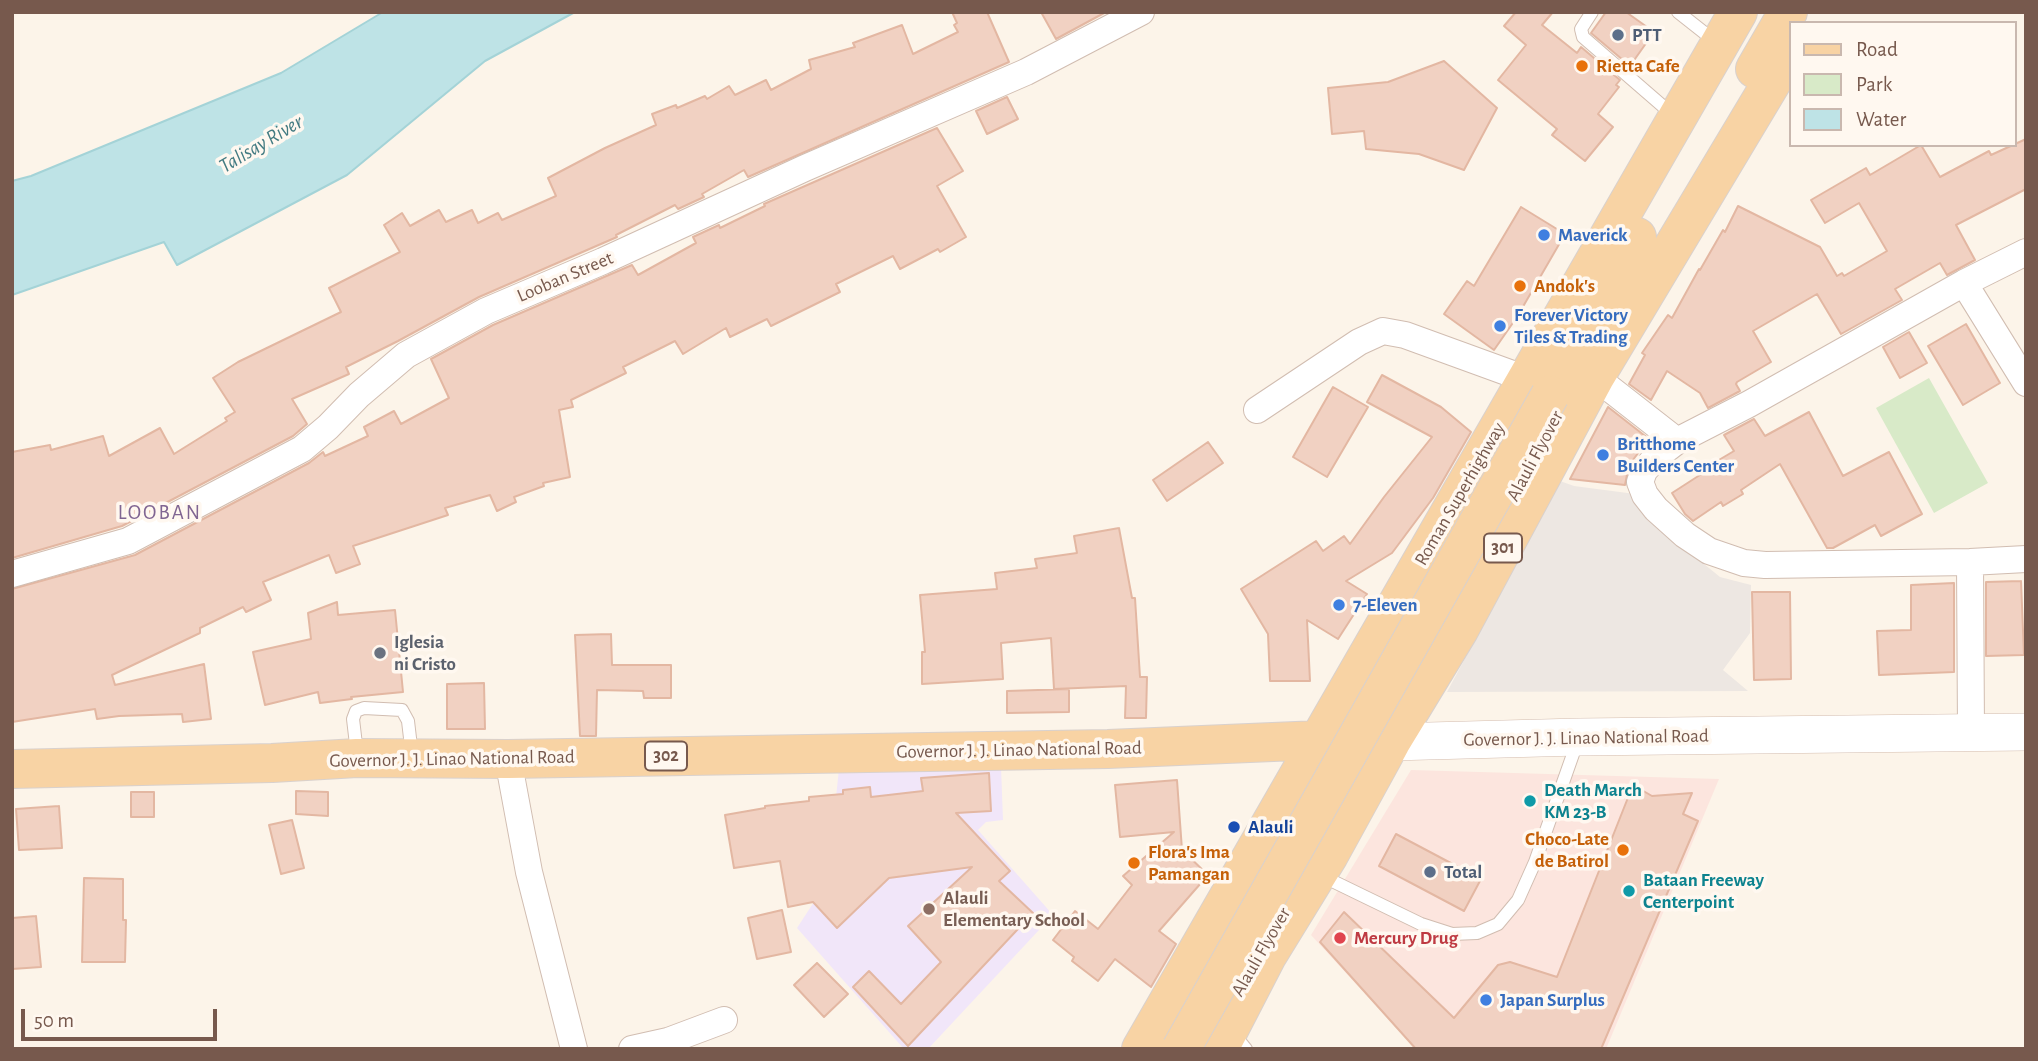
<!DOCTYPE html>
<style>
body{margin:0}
#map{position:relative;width:2038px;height:1061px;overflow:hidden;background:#fcf4e9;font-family:"Alegreya Sans",sans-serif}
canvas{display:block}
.frame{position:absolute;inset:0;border:14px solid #77594d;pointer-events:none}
.legend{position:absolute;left:1789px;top:21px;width:228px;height:126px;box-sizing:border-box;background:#fff8f0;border:2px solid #c9b8af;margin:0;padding:9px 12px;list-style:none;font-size:21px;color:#77594d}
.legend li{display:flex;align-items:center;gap:14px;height:35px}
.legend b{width:35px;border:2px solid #c9b8af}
.scale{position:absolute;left:21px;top:1009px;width:196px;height:32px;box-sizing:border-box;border:4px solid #77594d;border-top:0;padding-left:9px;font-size:21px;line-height:24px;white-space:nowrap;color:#77594d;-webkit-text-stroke:5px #fff8f0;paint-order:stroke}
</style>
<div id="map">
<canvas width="2038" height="1061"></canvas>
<div class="frame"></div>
<ul class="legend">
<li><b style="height:9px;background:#f8d3a4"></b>Road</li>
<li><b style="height:19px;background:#d8eac8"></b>Park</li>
<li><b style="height:19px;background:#bee3e6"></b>Water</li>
</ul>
<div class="scale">50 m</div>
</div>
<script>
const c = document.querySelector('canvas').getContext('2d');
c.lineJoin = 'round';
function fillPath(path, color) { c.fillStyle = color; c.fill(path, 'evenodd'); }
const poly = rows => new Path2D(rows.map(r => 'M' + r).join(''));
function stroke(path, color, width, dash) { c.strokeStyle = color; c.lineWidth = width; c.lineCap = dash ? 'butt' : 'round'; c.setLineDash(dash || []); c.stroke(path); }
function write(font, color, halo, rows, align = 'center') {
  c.font = font + ' "Alegreya Sans",sans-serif'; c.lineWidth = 7; c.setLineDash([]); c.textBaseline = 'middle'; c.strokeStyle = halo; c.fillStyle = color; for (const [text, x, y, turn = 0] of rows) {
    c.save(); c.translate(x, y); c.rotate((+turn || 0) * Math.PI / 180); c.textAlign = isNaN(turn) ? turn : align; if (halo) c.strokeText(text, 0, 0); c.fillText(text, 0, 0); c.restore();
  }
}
fillPath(poly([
 [1411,770,1719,779,1606,1049,1416,1049,1311,935]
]), '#fce5de');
fillPath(poly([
 [1560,481,1574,486,1635,494,1644,515,1720,577,1751,585,1750,633,1723,670,1748,691,1447,692]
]), '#ede7e2');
fillPath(poly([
 [1001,767,1003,820,986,822,978,830,1053,915,928,1049,904,1049,797,928,827,882,839,769]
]), '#f1e6f9');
fillPath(poly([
 [1929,378,1988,483,1934,513,1876,408]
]), '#d8eac8');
const water = poly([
 [383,12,575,12,485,61,347,175,177,265,164,242,12,295,12,181,31,176,281,73,383,12]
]);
fillPath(water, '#bee3e6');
stroke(water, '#a4d3d7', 2);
const building = poly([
 [952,12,987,12,1009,62,748,177,744,170,702,194,704,197,678,209,675,205,616,235,617,237,479,297,398,341,346,367,349,374,292,399,307,424,293,436,122,526,12,558,12,452,50,445,51,450,103,436,109,456,160,428,174,454,227,421,225,418,235,412,213,378,238,362,341,312,329,288,400,252,384,225,402,213,410,226,439,210,446,222,472,210,478,223,498,213,502,220,556,196,548,178,605,148,656,125,652,114,676,105,677,108,705,96,707,99,729,86,735,95,766,80,771,90,811,69,809,60,855,47,853,43,902,25,913,54,958,32,954,25,957,23,952,12],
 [1041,12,1106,12,1056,39,1041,12],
 [1516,12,1553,12,1542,25,1577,53,1581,47,1620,80,1616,85,1619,87,1598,114,1613,127,1585,161,1552,135,1557,129,1498,80,1526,45,1504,26,1516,12],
 [1606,12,1626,12,1654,32,1630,66,1591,33,1606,12],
 [1444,61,1497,108,1464,170,1419,154,1366,149,1364,131,1332,134,1328,88,1388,82,1444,61],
 [1007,97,1018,119,987,134,976,111,1007,97],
 [937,128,963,171,937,186,966,237,940,252,938,249,900,269,893,256,836,284,840,292,771,326,767,319,730,337,726,328,683,354,675,341,623,367,626,373,571,400,573,407,559,410,570,477,543,483,544,486,514,497,516,502,497,511,490,495,445,508,448,515,353,546,360,564,336,573,329,555,263,582,271,600,246,612,243,607,200,628,200,633,112,675,115,685,204,664,211,719,183,722,182,714,119,716,97,719,95,709,12,722,12,589,135,555,309,463,323,452,325,456,368,436,364,427,394,411,401,424,449,398,431,359,493,325,632,265,638,275,696,243,693,237,719,225,720,228,765,206,764,204,937,128],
 [2026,139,2026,189,1956,225,1975,260,1947,275,1940,263,1895,289,1902,300,1841,334,1817,294,1753,331,1771,362,1737,382,1736,384,1740,391,1708,408,1700,393,1667,371,1651,400,1629,384,1645,355,1642,353,1668,315,1672,318,1699,269,1700,270,1723,230,1725,232,1738,206,1820,247,1837,276,1842,273,1844,276,1887,251,1859,203,1825,223,1811,200,1866,168,1870,175,1921,145,1940,177,1989,151,1991,155,2026,139],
 [1521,207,1565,234,1517,317,1494,350,1444,314,1467,281,1474,286,1521,207],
 [1966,324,2000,383,1963,405,1928,346,1966,324],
 [1909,332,1927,363,1900,378,1883,347,1909,332],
 [1382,375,1441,407,1471,432,1433,498,1392,553,1346,581,1367,594,1338,639,1307,620,1310,681,1270,681,1268,634,1241,589,1316,541,1323,551,1344,536,1350,544,1384,497,1432,437,1367,402,1382,375],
 [1333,387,1368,407,1327,477,1293,457,1333,387],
 [1608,407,1649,439,1629,465,1625,485,1570,479,1608,407],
 [1809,412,1843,476,1889,452,1922,514,1881,536,1875,525,1833,548,1827,548,1780,464,1741,490,1743,494,1723,506,1721,502,1693,521,1685,514,1672,493,1703,473,1702,470,1734,451,1724,435,1754,419,1765,436,1809,412],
 [1208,442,1223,463,1167,501,1153,480,1208,442],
 [1119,528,1132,598,1135,598,1140,677,1147,677,1146,718,1125,718,1126,686,1054,689,1051,638,1001,643,1003,679,922,684,922,652,925,652,920,595,997,589,995,573,1037,568,1035,559,1077,553,1074,536,1119,528],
 [2021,581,2024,655,1986,656,1986,582,2021,581],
 [1954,583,1954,672,1879,675,1877,631,1911,630,1911,585,1954,583],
 [1752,592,1790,592,1791,679,1754,680,1752,592],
 [337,602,338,615,395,610,403,692,351,697,352,699,320,703,318,692,265,705,253,652,311,639,308,613,337,602],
 [611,634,612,665,671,665,671,698,644,698,643,691,597,690,596,736,580,736,575,635,611,634],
 [484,683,485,729,447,729,447,684,484,683],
 [1069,689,1069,712,1007,713,1007,691,1069,689],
 [989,773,991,811,956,813,1010,871,999,881,1033,913,908,1046,853,987,869,971,901,1004,941,962,908,926,972,867,889,878,837,928,813,902,788,907,780,861,734,868,725,815,765,808,765,806,809,801,809,797,843,794,843,790,870,787,871,797,923,791,921,778,989,773],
 [1177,780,1182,850,1208,875,1159,931,1176,944,1151,987,1115,959,1098,981,1072,961,1074,957,1053,940,1075,911,1098,929,1132,885,1123,876,1174,832,1120,837,1115,785,1177,780],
 [1633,785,1652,796,1692,793,1683,814,1698,821,1601,1049,1416,1049,1320,942,1344,912,1454,1018,1498,965,1510,962,1557,977,1633,785],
 [296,791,328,792,328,816,296,814,296,791],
 [131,792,154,792,154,817,131,817,131,792],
 [59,806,62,848,19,850,16,809,59,806],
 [292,820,304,868,281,874,269,825,292,820],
 [1396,834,1481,879,1464,911,1379,866,1396,834],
 [84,878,123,879,123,920,126,920,125,962,82,962,84,878],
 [782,910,791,952,757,959,748,918,782,910],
 [36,916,41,967,12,969,12,918,36,916],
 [817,963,848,994,824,1017,794,985,817,963]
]);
fillPath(building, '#f1d1c2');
stroke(building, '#e3b7a2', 2);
const lane = poly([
 [1592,12,1581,29,1583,37,1673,115],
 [1678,12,1716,42],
 [357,753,353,719,356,711,364,708,402,710,408,721,412,755],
 [1320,875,1421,924,1452,934,1477,933,1498,924,1518,900,1535,862,1578,740],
 [1232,1032,1246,1049]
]);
const street = poly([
 [1964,283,2026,383],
 [1595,377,1677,441,1656,457,1644,471,1640,482,1645,495,1656,509,1685,535,1709,551,1744,563,1765,565,1970,562,2026,559],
 [1257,410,1359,342,1383,331,1405,335,1526,379],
 [1677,441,1749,404,1964,283,2026,252],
 [1970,562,1971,732],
 [12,574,128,541,302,449,328,427,359,395,406,355,486,311,603,261,805,168,1026,72,1141,12],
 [508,759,529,872,574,1049],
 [632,1049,668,1041,724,1020]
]);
const secondary = poly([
 [1391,742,1579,737,2026,732]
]);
const primary = poly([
 [1755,69,1788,12],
 [1550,395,1637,237],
 [12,769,272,763,357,758,508,759,1108,749,1320,740,1391,742],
 [1141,1049,1738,12],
 [1219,1049,1267,956,1329,855,1391,742,1459,630,1595,377,1791,50]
]);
stroke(lane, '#d1bdb1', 14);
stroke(street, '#d1bdb1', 28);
stroke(secondary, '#d4bdaf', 38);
stroke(primary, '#d9d1cd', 40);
stroke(lane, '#fff', 12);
stroke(street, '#fff', 26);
stroke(secondary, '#fff', 37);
stroke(primary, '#f8d3a4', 38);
const primaryBridge = poly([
 [1181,1049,1550,395]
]);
stroke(primaryBridge, '#d9d1cd', 40, []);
stroke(primaryBridge, '#f8d3a4', 38);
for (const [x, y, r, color] of [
 [1618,35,7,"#5c6f8a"],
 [1582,66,7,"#e8710a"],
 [1544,235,7,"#3f7fe0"],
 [1520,286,7,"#e8710a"],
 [1500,326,7,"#3f7fe0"],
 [1603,455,7,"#3f7fe0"],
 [1339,605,7,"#3f7fe0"],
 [380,653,7,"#6b7280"],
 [1530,801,7,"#0f9aa8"],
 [1234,827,7,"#1a4fb4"],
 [1623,850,7,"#e8710a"],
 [1134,863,7,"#e8710a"],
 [1430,872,7,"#5c6f8a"],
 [1629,891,7,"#0f9aa8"],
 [929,909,7,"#8d6e63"],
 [1340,938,7,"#e0444e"],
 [1486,1000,7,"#3f7fe0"]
]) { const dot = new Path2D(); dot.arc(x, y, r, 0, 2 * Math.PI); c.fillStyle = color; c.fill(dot); stroke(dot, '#fff8f0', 2.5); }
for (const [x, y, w] of [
 [1503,548,38],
 [666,756,42]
]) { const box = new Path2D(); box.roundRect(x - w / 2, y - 14.5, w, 29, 5); c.fillStyle = '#fff8f0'; c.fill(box); stroke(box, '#77594d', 2); }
write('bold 18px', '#77594d', null, [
 ["301",1503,548],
 ["302",666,756]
]);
write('bold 19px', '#4e5e75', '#fff8f0', [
 ["PTT",1632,35],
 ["Total",1444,872]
], 'left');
write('bold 19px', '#c56008', '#fff8f0', [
 ["Rietta Cafe",1596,66],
 ["Andok's",1534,286],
 ["Choco-Late",1609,839,"right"],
 ["de Batirol",1609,861,"right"],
 ["Flora's Ima",1148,852],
 ["Pamangan",1148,874]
], 'left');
write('bold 19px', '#366cbe', '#fff8f0', [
 ["Maverick",1558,235],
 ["Forever Victory",1514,315],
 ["Tiles & Trading",1514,337],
 ["Britthome",1617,444],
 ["Builders Center",1617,466],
 ["7-Eleven",1353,605],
 ["Japan Surplus",1500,1000]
], 'left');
write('19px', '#77594d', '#fff8f0', [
 ["Looban Street",565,277,-23],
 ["Alauli Flyover",1535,456,-62],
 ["Roman Superhighway",1460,494,-60],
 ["Governor J. J. Linao National Road",1586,738,-1],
 ["Governor J. J. Linao National Road",1019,750,-1],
 ["Governor J. J. Linao National Road",452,759,-1],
 ["Alauli Flyover",1261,952,-60]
]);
write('bold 19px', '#5b616d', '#fff8f0', [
 ["Iglesia",394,642],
 ["ni Cristo",394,664]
], 'left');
write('bold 19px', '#0d838f', '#fff8f0', [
 ["Death March",1544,790],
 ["KM 23-B",1544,812],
 ["Bataan Freeway",1643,880],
 ["Centerpoint",1643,902]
], 'left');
write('bold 19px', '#164399', '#fff8f0', [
 ["Alauli",1248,827]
], 'left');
write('bold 19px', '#785e54', '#fff8f0', [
 ["Alauli",943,898],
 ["Elementary School",943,920]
], 'left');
write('bold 19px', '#be3a42', '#fff8f0', [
 ["Mercury Drug",1354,938]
], 'left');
write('italic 21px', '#437b82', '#fff8f0', [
 ["Talisay River",261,144,-31]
]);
c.letterSpacing = '2px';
write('21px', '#806592', '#fff8f0', [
 ["LOOBAN",160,513]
]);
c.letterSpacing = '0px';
</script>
